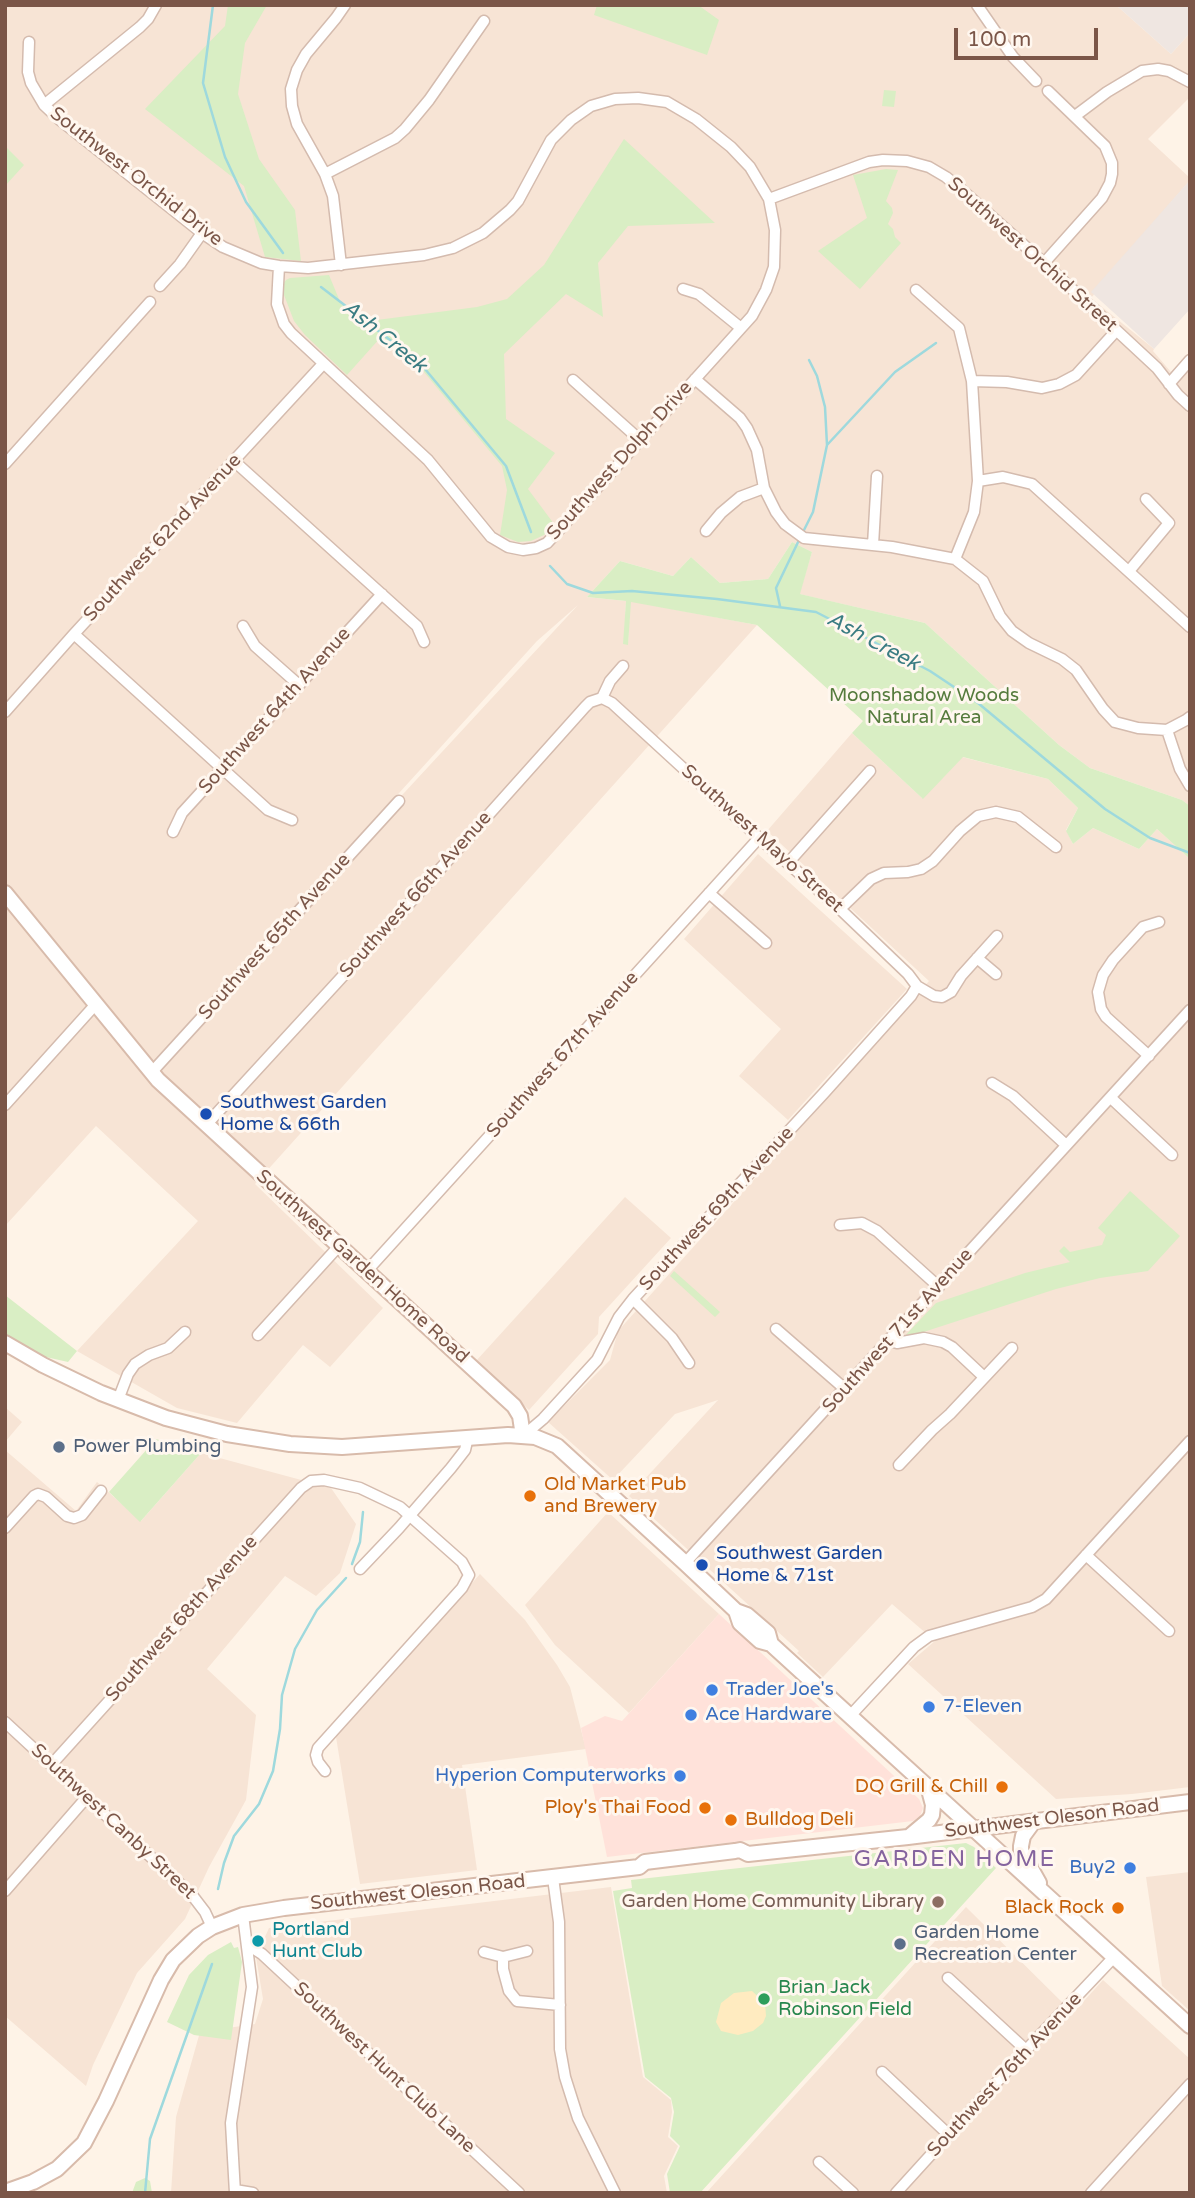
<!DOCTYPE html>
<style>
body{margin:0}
#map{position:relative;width:1195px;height:2198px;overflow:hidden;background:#fef3e7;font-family:"Varela Round",sans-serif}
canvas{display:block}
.frame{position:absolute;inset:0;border:7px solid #7b5648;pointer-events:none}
.scale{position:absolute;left:954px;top:28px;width:144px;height:32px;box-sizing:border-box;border:4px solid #7b5648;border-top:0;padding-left:9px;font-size:21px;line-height:24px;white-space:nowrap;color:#7b5648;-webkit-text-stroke:5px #fff7ef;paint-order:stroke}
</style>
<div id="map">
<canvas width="1195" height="2198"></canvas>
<div class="frame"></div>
<div class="scale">100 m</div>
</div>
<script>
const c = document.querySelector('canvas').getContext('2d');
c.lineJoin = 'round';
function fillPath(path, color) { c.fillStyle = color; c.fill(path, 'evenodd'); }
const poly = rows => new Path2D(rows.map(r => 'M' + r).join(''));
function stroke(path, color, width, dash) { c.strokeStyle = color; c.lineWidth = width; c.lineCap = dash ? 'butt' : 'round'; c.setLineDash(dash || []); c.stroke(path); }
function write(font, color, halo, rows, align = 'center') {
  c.font = font + ' "Varela Round",sans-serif'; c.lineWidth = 6; c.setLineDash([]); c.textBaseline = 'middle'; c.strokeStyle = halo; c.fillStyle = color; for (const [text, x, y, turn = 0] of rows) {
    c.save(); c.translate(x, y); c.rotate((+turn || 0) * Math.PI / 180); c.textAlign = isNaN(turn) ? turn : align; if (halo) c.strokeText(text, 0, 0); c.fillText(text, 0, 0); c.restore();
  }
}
fillPath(poly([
 [5,5,1116,5,1171,54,1190,33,1190,97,1148,139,1190,178,1190,180,1091,298,1154,349,1153,351,1171,372,1190,352,1190,806,1182,800,1090,768,1059,745,925,623,799,594,812,552,792,542,768,579,720,583,691,557,673,576,620,561,587,597,626,601,624,644,628,644,630,601,757,625,255,1184,383,1308,330,1367,303,1345,237,1423,177,1408,77,1351,198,1221,96,1126,5,1226],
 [578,605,205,1008,204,1008,537,641],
 [852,733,922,798,962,757,1048,779,1078,808,1066,830,1073,844,1093,828,1139,849,1157,829,1190,859,1190,1787,1132,1794,1056,1799,908,1664,935,1641,892,1604,823,1677,797,1653,799,1651,629,1496,718,1400,675,1414,613,1480,548,1422,610,1360,618,1331,916,999,915,997,929,981,767,831],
 [758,854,907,989,788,1120,739,1076,781,1029,684,939],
 [625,1197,671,1238,599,1317,598,1334,529,1410,476,1361],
 [5,1407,22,1422,5,1442],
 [5,1450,76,1511,97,1482,141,1521,201,1453,331,1488,356,1524,340,1573,316,1596,285,1576,207,1669,256,1715,246,1800,209,1867,185,1919,137,1973,93,2065,86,2086,5,2016],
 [608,1512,719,1614,629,1713,555,1645,525,1605],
 [480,1574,525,1620,557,1665,570,1687,586,1749,462,1765,477,1870,360,1884,336,1737],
 [1190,1872,1190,2011,1162,1986,1146,1877],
 [611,1887,643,2077,671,2100,672,2112,668,2137,678,2146,664,2176,667,2193,171,2193,176,2117,200,2032,255,2024,263,1999,256,1957,269,1928],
 [966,1907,1073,2013,1103,1980,1190,2059,1190,2193,706,2193]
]), '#f7e4d5');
fillPath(poly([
 [719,1614,919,1799,923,1808,920,1816,913,1821,607,1857,581,1728,605,1716,622,1721]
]), '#ffe2da');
fillPath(poly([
 [1116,5,1190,5,1190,33,1171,54],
 [1190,180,1190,309,1154,349,1091,292]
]), '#efe6e1');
fillPath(poly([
 [228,5,267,5,245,43,238,94,259,159,295,210,301,261,265,257,244,186,145,109,225,26],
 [597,5,698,5,719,20,707,55,594,15],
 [884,90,896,91,894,107,882,106],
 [624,139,715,223,628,226,598,263,603,317,566,294,504,354,506,419,555,453,528,489,554,524,544,535,531,541,518,542,500,535,507,490,502,466,419,366,381,337,347,375,305,335,294,321,284,295,283,284,286,280,290,278,329,275,341,304,369,321,477,307,507,299,544,265],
 [5,146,24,165,5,186],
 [886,169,898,170,886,201,892,208,893,213,888,224,893,229,895,237,901,243,860,289,818,251,867,218,853,175],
 [792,542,812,552,800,594,925,623,1059,745,1090,768,1182,800,1190,806,1190,859,1157,829,1139,849,1093,828,1073,844,1066,831,1078,808,1048,779,963,757,923,799,852,733,863,721,757,625,631,602,628,645,623,644,626,601,587,597,620,561,673,576,691,557,720,583,768,579],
 [1130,1191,1180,1236,1148,1271,1100,1278,1056,1289,902,1339,936,1303,1025,1273,1070,1262,1059,1251,1064,1246,1070,1252,1102,1245,1106,1235,1098,1228],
 [674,1271,720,1312,715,1317,670,1276],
 [5,1295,77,1351,68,1362,37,1355,5,1333],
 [156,1439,201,1453,140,1522,109,1492],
 [966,1843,974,1847,996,1868,700,2193,670,2193,667,2174,680,2146,670,2136,674,2112,671,2098,645,2077,613,1891,632,1888,631,1880],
 [231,1942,234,1948,238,1947,242,1962,231,2040,194,2035,167,2022,189,1975,208,1955],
 [145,2178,150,2181,152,2193,132,2193,136,2182]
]), '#d9eec4');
fillPath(poly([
 [752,1991,765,2003,766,2016,763,2023,753,2031,738,2035,721,2031,716,2022,721,2003,734,1993]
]), '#ffebc0');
stroke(poly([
 [213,5,203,83,225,157,246,202,283,253],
 [321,287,420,363,506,466,531,532],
 [827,445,895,372,936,343],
 [803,532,813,512,827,445,825,407,817,376,809,360],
 [550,566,567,584,593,593,632,591,717,599,816,612,930,671,978,703,1105,809,1150,838,1190,853],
 [780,606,776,588,800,538],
 [352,1564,360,1542,363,1512],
 [218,1889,224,1863,234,1836,259,1804,273,1771,280,1729,282,1695,295,1649,317,1610,346,1578],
 [145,2193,150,2139,212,1964]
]), '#9ed9dd', 2.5);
const street = poly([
 [977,5,1013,57,1036,81],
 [29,42,28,72,31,83,44,105,60,120,202,233,223,247,261,263,279,266,308,268,424,255,453,248,483,233,510,210,518,201,551,140,571,120,591,106,615,99,638,98,667,102,696,119,731,147,750,167,769,199,775,230,774,267,766,290,752,316,560,529,547,543,536,548,523,550,508,547,491,537,428,460,291,333,284,324,277,304,279,266],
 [44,105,140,27,148,19,156,5],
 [1075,116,1107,92,1142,71,1158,69,1169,71,1190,82],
 [325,174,395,138,405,129,429,100,484,21],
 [769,199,869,162,883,160,907,161,929,167,946,177,962,190,1044,263,1157,368,1178,395,1190,406],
 [1044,263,1102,198,1110,183,1112,174,1112,163,1105,146,1048,91],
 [341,265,333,196,325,174,297,124,292,106,291,89,297,70,306,54,336,18,345,5],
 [160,286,180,264,202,233],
 [683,289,699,294,741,328],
 [916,290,959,328,972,381,978,481,974,512,955,559],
 [695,379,740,418,747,428,757,450,764,488,776,512,785,524,804,538,892,547,955,559,983,581,1000,616,1012,631,1029,643,1062,659,1076,670,1103,709,1115,722,1138,728,1167,730,1186,720,1190,717],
 [573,380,640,440],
 [972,381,1007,382,1042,388,1059,384,1076,375,1116,331],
 [1169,384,1190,360],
 [234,461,417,626,424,642],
 [5,464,150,302],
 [978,481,1003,477,1032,484,1190,627],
 [706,531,721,513,740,497,764,488],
 [873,545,877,476],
 [1129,571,1169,523,1146,499],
 [243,626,255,646,299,685],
 [74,634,268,810,292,820],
 [602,698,612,703,757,836,840,909,908,974,917,986,934,996,942,997,951,992,961,976,997,936],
 [5,712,74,634,323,364],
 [1167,730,1180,769,1190,786],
 [173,832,182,813,382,594],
 [788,863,870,771],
 [709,893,766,943],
 [840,909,871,879,884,873,908,872,921,869,933,861,960,831,978,816,996,812,1018,817,1056,847],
 [977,958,996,974],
 [1149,1056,1106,1017,1101,1009,1098,992,1103,975,1113,960,1143,927,1159,922],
 [151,1073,399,801],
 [992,1083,1013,1096,1066,1145],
 [1111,1098,1172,1155],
 [5,1105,96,1004],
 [206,1125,398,916,585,707,590,702,602,698,610,681,623,666],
 [840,1225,862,1223,877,1231,939,1287],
 [366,1272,759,838],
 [633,1299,672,1338,689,1363],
 [776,1329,845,1389],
 [258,1335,338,1247],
 [890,1341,897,1343,924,1338,943,1342,952,1347,984,1377],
 [118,1400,128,1374,135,1364,149,1355,168,1348,185,1332],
 [523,1436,543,1419,597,1360,619,1317,633,1299,824,1093,911,996,917,986],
 [899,1465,932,1430,950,1414,1012,1348],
 [5,1528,34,1496,38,1494,46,1497,67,1516,74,1518,82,1515,101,1491],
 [1086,1555,1169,1631],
 [685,1563,1190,1010],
 [360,1569,399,1528,451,1468,465,1450,468,1437],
 [850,1716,914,1647,929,1636,1032,1607,1046,1599,1190,1441],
 [5,1722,192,1895,205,1912,212,1927],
 [52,1764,301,1488,311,1481,324,1480,360,1488,400,1507,462,1562,469,1575,462,1588,318,1748,316,1755,318,1762,325,1771],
 [553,1878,559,1922,560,2049,565,2077,578,2118,615,2193],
 [5,1891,87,1797],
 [248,1945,262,1954,519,2193],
 [484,1952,503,1957,527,1951],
 [503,1957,503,1969,509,1991,517,2001,560,2005],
 [948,1978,1026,2050],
 [882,2072,949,2135],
 [819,2162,853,2193],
 [235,2190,253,2193],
 [235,2193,231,2123,252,1987,243,1915],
 [896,2193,1026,2050,1114,1957],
 [1091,2193,1190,2084]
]);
const secondary = poly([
 [5,893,158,1080,514,1406,520,1416,523,1436],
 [5,1343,43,1365,101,1393,166,1418,227,1434,290,1444,342,1447,508,1435,535,1437,557,1446,685,1563,736,1611,740,1623,760,1641,771,1644,1190,2026],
 [736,1611,747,1615,768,1633,771,1644],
 [1034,1821,1023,1836,1021,1846,1021,1851,1039,1883],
 [910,1836,929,1820,932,1815,933,1805,929,1790],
 [5,2192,33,2182,57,2169,84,2143,106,2101,161,1980,173,1960,198,1936,212,1927,243,1915,284,1908,639,1867,645,1862,735,1851,740,1850,748,1854,908,1837,1190,1802]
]);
stroke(street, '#d4bbae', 13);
stroke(secondary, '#d8bbab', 18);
stroke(street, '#fff', 10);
stroke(secondary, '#fff', 14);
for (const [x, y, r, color] of [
 [206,1114,7,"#1a4fb4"],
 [59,1447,7,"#5c6f8a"],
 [530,1496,7,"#e8710a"],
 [702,1565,7,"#1a4fb4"],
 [712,1690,7,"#3f7fe0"],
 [929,1707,7,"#3f7fe0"],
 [691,1715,7,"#3f7fe0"],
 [680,1776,7,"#3f7fe0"],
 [1002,1787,7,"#e8710a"],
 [705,1808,7,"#e8710a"],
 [731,1820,7,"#e8710a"],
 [1130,1868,7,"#3f7fe0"],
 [938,1902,7,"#8d6e63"],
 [1118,1908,7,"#e8710a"],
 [258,1941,7,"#0f9aa8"],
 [900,1944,7,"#5c6f8a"],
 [764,1999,7,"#2e9e5b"]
]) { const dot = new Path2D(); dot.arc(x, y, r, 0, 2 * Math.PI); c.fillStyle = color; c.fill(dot); stroke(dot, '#fff7ef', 2.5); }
write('19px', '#7b5648', '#fff7ef', [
 ["Southwest Orchid Drive",136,177,38],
 ["Southwest Orchid Street",1032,255,42],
 ["Southwest Dolph Drive",620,461,-48],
 ["Southwest 62nd Avenue",163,538,-47],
 ["Southwest 64th Avenue",275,711,-48],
 ["Southwest Mayo Street",762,839,42],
 ["Southwest 66th Avenue",416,895,-48],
 ["Southwest 65th Avenue",275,937,-48],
 ["Southwest 67th Avenue",563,1055,-48],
 ["Southwest 69th Avenue",717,1209,-47],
 ["Southwest Garden Home Road",362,1267,42],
 ["Southwest 71st Avenue",898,1331,-48],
 ["Southwest 68th Avenue",182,1619,-48],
 ["Southwest Oleson Road",1052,1819,-7],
 ["Southwest Canby Street",113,1822,43],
 ["Southwest Oleson Road",418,1893,-6],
 ["Southwest Hunt Club Lane",384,2068,43],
 ["Southwest 76th Avenue",1005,2075,-47]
]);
write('19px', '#557b3c', '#fff7ef', [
 ["Moonshadow Woods",924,696],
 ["Natural Area",924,718]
]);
write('19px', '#164399', '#fff7ef', [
 ["Southwest Garden",220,1103],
 ["Home & 66th",220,1125],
 ["Southwest Garden",716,1554],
 ["Home & 71st",716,1576]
], 'left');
write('19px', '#4e5e75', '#fff7ef', [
 ["Power Plumbing",73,1447],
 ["Garden Home",914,1933],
 ["Recreation Center",914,1955]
], 'left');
write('19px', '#c56008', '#fff7ef', [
 ["Old Market Pub",544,1485,"left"],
 ["and Brewery",544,1507,"left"],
 ["DQ Grill & Chill",988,1787],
 ["Ploy's Thai Food",691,1808],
 ["Bulldog Deli",745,1820,"left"],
 ["Black Rock",1104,1908]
], 'right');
write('19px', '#366cbe', '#fff7ef', [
 ["Trader Joe's",726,1690],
 ["7-Eleven",943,1707],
 ["Ace Hardware",705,1715],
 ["Hyperion Computerworks",666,1776,"right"],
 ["Buy2",1116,1868,"right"]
], 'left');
write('19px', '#785e54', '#fff7ef', [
 ["Garden Home Community Library",924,1902]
], 'right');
write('19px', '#0d838f', '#fff7ef', [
 ["Portland",272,1930],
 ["Hunt Club",272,1952]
], 'left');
write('19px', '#27864d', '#fff7ef', [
 ["Brian Jack",778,1988],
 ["Robinson Field",778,2010]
], 'left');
write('italic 21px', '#3a7c82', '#fff7ef', [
 ["Ash Creek",384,337,39],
 ["Ash Creek",873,642,28]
]);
c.letterSpacing = '2px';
write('23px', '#85649e', '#fff7ef', [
 ["GARDEN HOME",955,1860]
]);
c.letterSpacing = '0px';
</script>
